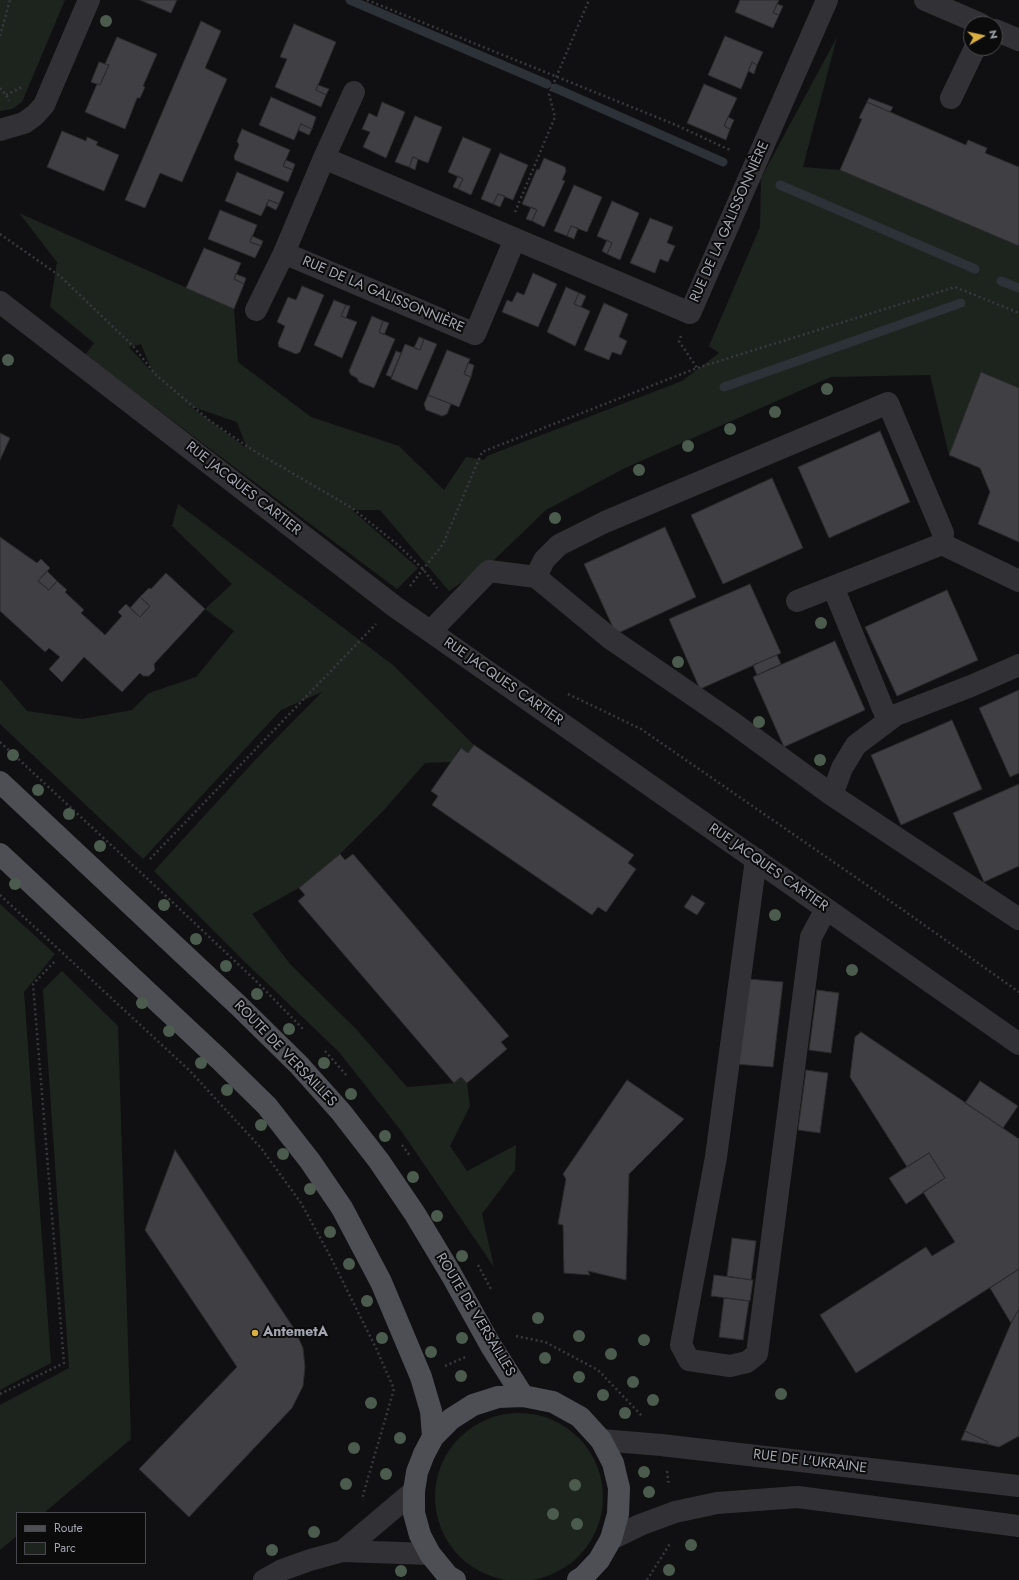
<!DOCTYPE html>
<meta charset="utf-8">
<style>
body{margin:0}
#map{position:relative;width:1019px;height:1580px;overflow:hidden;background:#101012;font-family:Jost,sans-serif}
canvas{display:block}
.legend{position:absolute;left:16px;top:1512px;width:130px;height:52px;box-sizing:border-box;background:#0c0b0c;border:1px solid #48494e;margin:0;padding:5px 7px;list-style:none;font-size:12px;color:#a3a7b1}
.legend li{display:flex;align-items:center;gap:8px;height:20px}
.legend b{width:20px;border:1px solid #48494e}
.north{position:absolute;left:963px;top:16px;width:40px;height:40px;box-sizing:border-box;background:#0c0b0c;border:1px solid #48494e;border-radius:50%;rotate:81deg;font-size:11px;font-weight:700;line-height:16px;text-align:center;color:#a3a7b1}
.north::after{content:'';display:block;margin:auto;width:14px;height:18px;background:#dab040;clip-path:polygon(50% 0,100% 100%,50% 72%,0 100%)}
</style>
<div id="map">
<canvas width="1019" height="1580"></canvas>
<ul class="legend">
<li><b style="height:5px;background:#4e4f55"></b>Route</li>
<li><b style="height:11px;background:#1d241e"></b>Parc</li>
</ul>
<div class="north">N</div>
</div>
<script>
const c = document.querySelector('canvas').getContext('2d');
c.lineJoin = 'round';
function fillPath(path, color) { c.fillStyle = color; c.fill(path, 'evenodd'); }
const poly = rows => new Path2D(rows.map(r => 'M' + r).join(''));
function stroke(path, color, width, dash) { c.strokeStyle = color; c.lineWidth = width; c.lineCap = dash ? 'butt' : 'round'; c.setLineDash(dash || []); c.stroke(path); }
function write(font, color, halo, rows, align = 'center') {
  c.font = font + ' Jost,sans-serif'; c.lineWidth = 4; c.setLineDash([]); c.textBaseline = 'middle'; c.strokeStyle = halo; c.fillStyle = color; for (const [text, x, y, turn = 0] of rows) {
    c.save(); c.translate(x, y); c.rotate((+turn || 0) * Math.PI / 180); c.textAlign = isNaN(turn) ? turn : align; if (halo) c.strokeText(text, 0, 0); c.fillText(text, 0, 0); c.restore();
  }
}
fillPath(poly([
 [0,0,65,0,22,102,12,109,0,111],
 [837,37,803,167,840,170,1019,246,1019,388,981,373,949,455,930,375,831,377,625,468,546,510,493,561,449,591,380,510,352,510,418,568,397,589,85,355,94,343,50,307,57,262,19,213,234,309,238,362,311,417,399,446,444,490,466,457,484,460,487,456,682,381,719,353,709,346,760,227,761,178],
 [141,344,152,372,129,347],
 [190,406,237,422,246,446,245,447],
 [178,504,393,665,474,745,468,753,460,748,451,762,425,763,384,810,340,854,299,888,252,914,290,964,356,1029,407,1087,454,1083,461,1077,467,1083,470,1106,450,1146,467,1171,516,1145,515,1170,482,1214,494,1267,402,1132,339,1052,244,961,154,871,258,757,322,692,281,710,143,859,0,724,0,679,27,711,82,719,132,710,149,693,196,677,234,631,205,609,232,584,172,526],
 [0,904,55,954,24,992,51,1363,0,1390],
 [62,971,118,1026,131,1439,44,1513,17,1513,17,1536,0,1550,0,1405,69,1368,43,990],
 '435 1497a84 84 0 1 1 168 0a84 84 0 1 1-168 0Z'
]), '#1d241e');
stroke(poly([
 [350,0,547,84],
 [555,88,723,162],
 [780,185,975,269],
 [1001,281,1019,288],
 [724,387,961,303]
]), '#2c3238', 9);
const building = poly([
 [140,0,177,0,171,13,140,0],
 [740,0,779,0,773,13,779,15,773,28,735,12,740,0],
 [777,4,783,6,779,15,773,13,777,4],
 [201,21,221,31,205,68,227,79,182,182,160,173,145,208,125,200,201,21],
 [294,24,336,42,316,90,326,95,321,107,275,87,287,59,280,57,294,24],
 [725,36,763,52,757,65,752,62,741,89,708,75,725,36],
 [117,37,157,54,143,86,145,87,140,98,137,98,125,129,85,112,97,84,100,85,109,65,105,64,117,37],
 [99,62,109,65,100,85,91,82,99,62],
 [752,62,757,65,754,74,748,71,752,62],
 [704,84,737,98,724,126,730,129,726,140,687,123,704,84],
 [318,85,329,89,326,95,316,90,318,85],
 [271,97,316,117,312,129,301,124,294,140,259,125,271,97],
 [869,98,893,107,890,112,867,102,869,98],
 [382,102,405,112,386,158,363,147,370,132,362,129,369,113,377,117,382,102],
 [867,102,966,145,968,140,987,148,985,153,1019,167,1019,246,840,170,862,119,859,118,867,102],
 [415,116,442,127,428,163,413,157,409,167,395,162,415,116],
 [728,117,734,120,730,129,724,126,728,117],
 [301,124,312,129,309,135,298,130,301,124],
 [242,129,290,150,283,166,293,170,288,182,235,160,234,156,239,145,237,141,242,129],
 [62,131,86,141,87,137,98,142,96,145,119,155,104,191,47,167,62,131],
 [463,137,491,149,471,195,458,189,463,179,448,172,463,137],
 [500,153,528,165,513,200,498,194,493,204,481,199,500,153],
 [413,157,418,159,415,170,409,167,413,157],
 [544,158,565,167,566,171,562,180,565,181,544,227,532,221,537,210,522,204,537,169,539,170,544,158],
 [286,160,295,164,293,170,283,166,286,160],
 [237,172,284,192,279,204,269,200,261,216,225,201,237,172],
 [458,176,463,179,458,189,453,187,458,176],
 [574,185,602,197,587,232,571,226,567,236,554,231,574,185],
 [498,194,505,196,500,207,493,204,498,194],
 [269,200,279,204,276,210,266,205,269,200],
 [612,201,639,213,620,260,607,254,612,243,597,236,612,201],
 [531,207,537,210,532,221,526,219,531,207],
 [220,210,257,225,250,242,261,246,255,258,208,239,220,210],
 [650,218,673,227,667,243,675,246,668,262,660,259,655,273,630,263,650,218],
 [571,226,578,228,574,239,567,236,571,226],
 [252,236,263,241,261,246,250,242,252,236],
 [607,240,612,243,607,254,602,251,607,240],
 [204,248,241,263,234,279,244,284,234,309,186,288,204,248],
 [533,273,557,284,538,327,502,312,507,300,512,302,517,292,524,295,533,273],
 [236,274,246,278,244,284,234,279,236,274],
 [302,286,324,295,300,352,296,354,279,347,278,343,285,326,277,322,288,297,296,300,302,286],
 [566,287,579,293,574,304,590,311,575,346,547,332,566,287],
 [579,293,586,296,581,307,574,304,579,293],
 [334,300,346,305,341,316,357,322,342,358,314,345,334,300],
 [604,303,628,314,619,337,627,341,621,355,612,352,609,360,584,350,604,303],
 [346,305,350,306,346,318,341,316,346,305],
 [372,316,383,321,379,332,395,339,374,388,359,382,357,378,351,375,349,371,372,316],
 [383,321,389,323,384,335,379,332,383,321],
 [419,337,424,339,420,350,414,348,419,337],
 [424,339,437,344,417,390,391,379,405,344,420,350,424,339],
 [447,350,470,359,464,374,471,377,459,407,428,395,447,350],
 [396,351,401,353,391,377,386,375,396,351],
 [468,363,474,365,471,377,464,374,468,363],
 [981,372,1019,388,1019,542,978,524,990,492,980,468,949,455,981,372],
 [428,395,451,404,447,414,442,416,426,410,424,404,428,395],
 [880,431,910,502,829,538,798,467,880,431],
 [0,433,10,438,0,460,0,433],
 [772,478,803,548,723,584,691,515,772,478],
 [665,527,696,597,616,634,584,564,665,527],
 [0,537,37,563,41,559,50,568,38,581,49,590,57,581,67,590,65,592,84,610,81,613,105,635,122,616,118,612,126,604,140,617,150,606,140,597,149,588,151,589,166,573,205,609,154,664,155,670,149,676,143,676,140,673,122,692,84,657,62,682,49,669,60,657,49,648,45,652,0,611,0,537],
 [47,571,57,581,49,590,38,581,47,571],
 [750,584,781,653,700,689,669,619,750,584],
 [947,590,978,660,897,696,865,627,947,590],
 [140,597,150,606,140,617,130,608,140,597],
 [835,641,865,710,784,747,753,677,835,641],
 [777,655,781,664,757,675,753,665,777,655],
 [1019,690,1019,773,1010,777,979,708,1019,690],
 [952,720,982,789,901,825,871,755,952,720],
 [474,745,634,855,628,863,636,869,606,912,598,907,592,915,432,805,438,796,431,791,451,762,461,748,468,753,474,745],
 [1019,784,1019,866,984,882,953,813,1019,784],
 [340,854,345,860,353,854,509,1036,501,1042,507,1049,467,1083,461,1077,454,1083,298,901,305,895,299,888,340,854],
 [692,895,705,903,697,915,684,907,692,895],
 [748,979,783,982,773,1067,736,1064,748,979],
 [817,990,839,993,831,1053,809,1050,817,990],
 [861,1032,1019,1139,1019,1269,856,1373,820,1315,926,1247,932,1256,955,1242,923,1192,945,1178,929,1153,907,1167,850,1077,855,1037,861,1032],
 [806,1070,828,1073,820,1133,798,1130,806,1070],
 [627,1080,684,1119,629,1174,626,1280,588,1271,590,1275,564,1273,563,1225,558,1224,566,1179,563,1174,627,1080],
 [980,1081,1018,1106,1003,1128,965,1103,980,1081],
 [175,1150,295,1330,303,1348,305,1367,303,1386,292,1408,189,1517,139,1469,237,1367,145,1230,175,1150],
 [929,1153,945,1178,906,1204,889,1178,929,1153],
 [732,1238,756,1241,751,1280,727,1276,732,1238],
 [1019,1269,1019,1309,1011,1323,990,1288,1019,1269],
 [714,1275,753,1280,750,1301,711,1296,714,1275],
 [724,1298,749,1301,743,1340,719,1337,724,1298],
 [1019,1309,1019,1436,999,1447,987,1444,988,1442,965,1431,1012,1321,1019,1309],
 [965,1431,988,1442,987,1444,961,1440,965,1431]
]);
fillPath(building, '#404044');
stroke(building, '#2b2b2d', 1);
stroke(poly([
 [367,0,676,125,732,151],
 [0,36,10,0],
 [0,88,6,95,9,101],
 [6,95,22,87],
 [515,212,555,117,549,94,589,0],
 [0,234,60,276,133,346,155,374,209,420,251,449,352,508,398,545,423,569,437,588],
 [681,336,679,341,697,368],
 [410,586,443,544,482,452,697,368,955,287,1019,313],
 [568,694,641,729,903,910,1019,992],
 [0,742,166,896,257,982,303,1029],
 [150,859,376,624],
 [0,895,189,1070,261,1148,301,1203,329,1254,376,1348,394,1389,363,1495,363,1500],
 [325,1051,348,1077],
 [402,1145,410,1156],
 [478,1265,492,1291],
 [516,1336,545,1342,598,1370,642,1416],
 [445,1366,468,1356],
 [0,1394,64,1363,33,984,56,960],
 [667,1471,669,1486],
 [647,1580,671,1542]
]), '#38393d', 2.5, [2, 3]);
stroke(poly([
 [925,0,981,24],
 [995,30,1019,40],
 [951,98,975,48],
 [0,130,24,123,35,115,44,105,89,0],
 [324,158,354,92],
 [515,239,475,334,284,253,324,158,690,313,827,0],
 [0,302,394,606,1019,1044],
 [256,310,284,253],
 [536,577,544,560,559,545,605,522,888,403,943,533,942,544],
 [833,587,888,721],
 [797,601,942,544,1019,581],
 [431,631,489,571,536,577,611,639,729,720,832,795,1019,919],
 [832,795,842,768,856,745,896,715,971,686,1019,665],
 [756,859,716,1157,681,1345,689,1360,730,1366,747,1362,757,1354,811,937,826,909],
 [601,1440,661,1445,1019,1486],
 [611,1539,640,1525,675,1512,717,1503,798,1497,1019,1526],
 [343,1551,414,1491],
 [264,1580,282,1570,310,1560,343,1551,430,1554]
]), '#323236', 22);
stroke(poly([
 [0,782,239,1006,299,1065,341,1112,379,1161,415,1214,451,1274,491,1346,523,1396],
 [0,854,219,1059,267,1106,310,1161,342,1208,381,1282,421,1377,431,1411,433,1437],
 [455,1580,448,1576,430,1554,420,1535,414,1513,414,1491,417,1472,424,1454,433,1437,451,1419,473,1405,498,1397,523,1396,553,1402,580,1417,601,1440,613,1463,619,1488,618,1514,611,1539,599,1560,583,1577,578,1580]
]), '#4e4f55', 22);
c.fillStyle = '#4b5c4e';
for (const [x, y] of [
 [106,21],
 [8,360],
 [827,389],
 [775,412],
 [730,429],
 [688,446],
 [639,470],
 [555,518],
 [821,623],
 [678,662],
 [759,722],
 [13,755],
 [820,760],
 [38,790],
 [69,814],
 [100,846],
 [15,884],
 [164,905],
 [775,915],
 [196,939],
 [226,966],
 [852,970],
 [257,994],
 [142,1003],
 [289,1029],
 [169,1031],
 [201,1063],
 [324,1063],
 [227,1090],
 [351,1094],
 [261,1125],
 [385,1136],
 [283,1154],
 [413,1177],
 [310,1189],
 [437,1216],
 [330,1232],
 [462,1256],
 [349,1264],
 [367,1301],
 [538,1318],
 [579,1336],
 [382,1338],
 [462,1338],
 [644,1340],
 [431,1352],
 [611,1354],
 [545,1358],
 [461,1376],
 [579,1377],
 [633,1382],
 [781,1394],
 [603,1395],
 [653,1400],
 [371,1403],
 [625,1413],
 [400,1438],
 [354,1448],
 [644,1472],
 [386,1474],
 [346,1484],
 [575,1485],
 [649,1492],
 [553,1514],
 [577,1524],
 [314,1532],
 [691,1545],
 [272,1550],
 [669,1570],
 [401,1571]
]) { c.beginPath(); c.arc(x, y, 6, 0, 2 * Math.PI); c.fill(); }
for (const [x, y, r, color] of [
 [255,1333,4,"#dab040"]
]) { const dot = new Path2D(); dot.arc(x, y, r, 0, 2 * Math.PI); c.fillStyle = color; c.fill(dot); stroke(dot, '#0c0b0c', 1.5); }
write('14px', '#a3a7b1', '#0c0b0c', [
 ["RUE DE LA GALISSONNIÈRE",730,222,-66],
 ["RUE DE LA GALISSONNIÈRE",383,295,23],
 ["RUE JACQUES CARTIER",243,489,38],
 ["RUE JACQUES CARTIER",503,682,35],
 ["RUE JACQUES CARTIER",768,868,35],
 ["ROUTE DE VERSAILLES",285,1054,46],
 ["ROUTE DE VERSAILLES",475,1315,59],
 ["RUE DE L'UKRAINE",810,1462,7]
]);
write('bold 14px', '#a3a7b1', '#0c0b0c', [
 ["AntemetA",263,1333]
], 'left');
</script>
